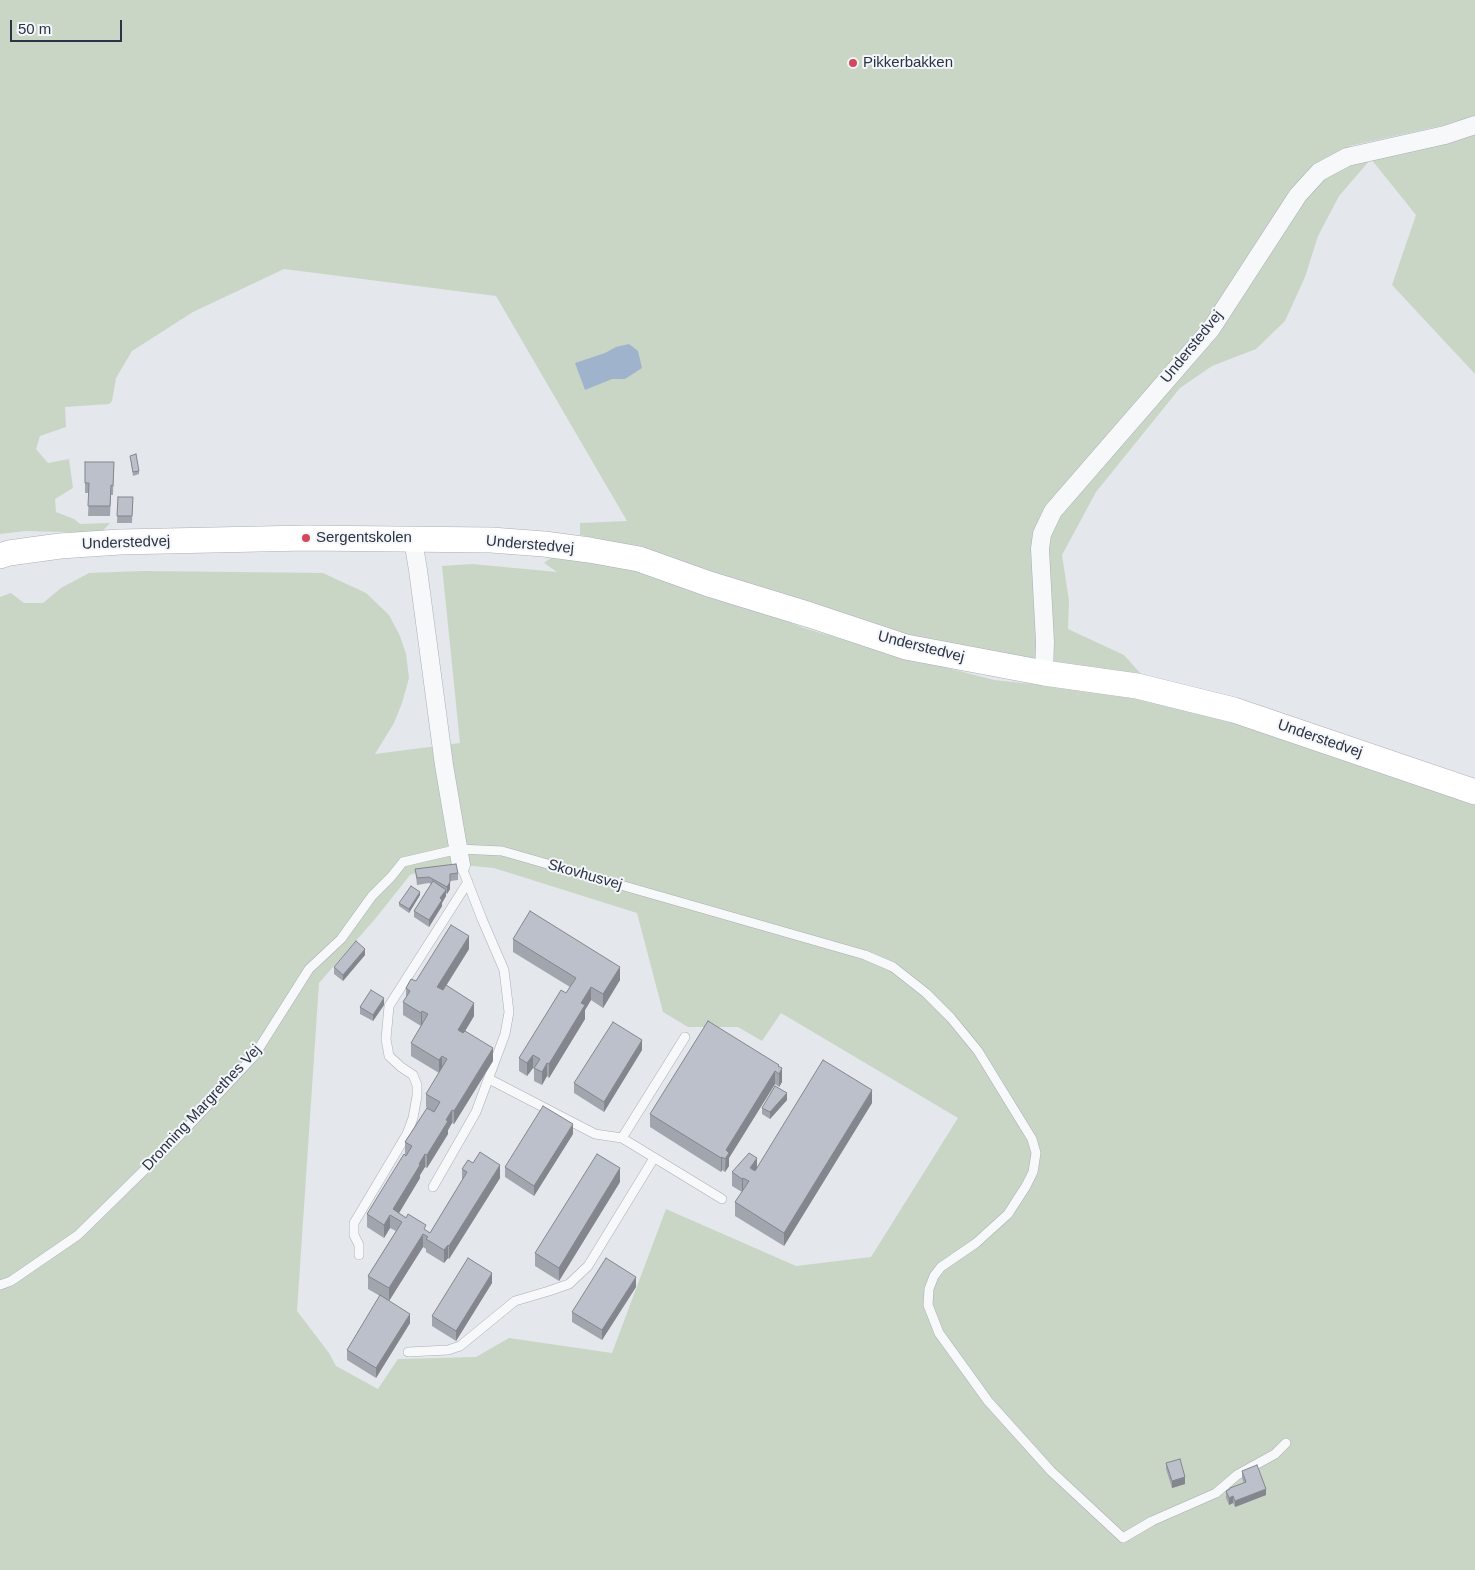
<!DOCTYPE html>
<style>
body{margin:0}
#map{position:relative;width:1475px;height:1570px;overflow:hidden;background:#e4e7ec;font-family:Helvetica,sans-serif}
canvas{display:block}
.scale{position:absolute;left:10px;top:20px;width:112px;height:22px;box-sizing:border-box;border:2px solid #2b3445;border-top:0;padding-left:6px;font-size:15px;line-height:18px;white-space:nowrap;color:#2b3445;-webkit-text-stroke:4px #f4f6f9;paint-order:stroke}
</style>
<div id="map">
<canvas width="1475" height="1570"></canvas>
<div class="scale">50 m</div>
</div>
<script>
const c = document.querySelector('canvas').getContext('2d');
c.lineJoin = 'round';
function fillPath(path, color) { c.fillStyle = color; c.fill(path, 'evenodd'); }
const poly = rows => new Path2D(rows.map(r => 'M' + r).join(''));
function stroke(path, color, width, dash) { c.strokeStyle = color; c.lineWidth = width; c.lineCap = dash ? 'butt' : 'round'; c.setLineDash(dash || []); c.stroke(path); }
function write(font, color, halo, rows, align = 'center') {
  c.font = font + ' Helvetica,sans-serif'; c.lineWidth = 4; c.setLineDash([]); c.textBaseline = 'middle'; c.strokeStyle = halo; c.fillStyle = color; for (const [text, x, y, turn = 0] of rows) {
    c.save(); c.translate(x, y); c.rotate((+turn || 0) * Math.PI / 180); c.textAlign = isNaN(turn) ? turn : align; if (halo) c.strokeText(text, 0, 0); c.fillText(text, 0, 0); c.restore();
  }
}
fillPath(poly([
 [0,0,1475,0,1475,116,1445,125,1349,146,1372,159,1403,154,1445,142,1475,131,1475,374,1392,285,1416,215,1371,159,1339,196,1318,236,1305,277,1285,321,1256,349,1212,366,1180,388,1096,492,1062,555,1069,601,1068,629,1124,655,1141,674,1127,679,893,634,634,547,580,535,580,523,627,521,496,296,284,269,193,312,132,351,116,378,112,401,109,404,65,407,66,427,40,436,36,449,48,463,69,459,73,488,55,499,56,512,74,519,80,524,110,523,101,533,26,531,0,534],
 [555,555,641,567,701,587,804,628,882,651,994,680,1109,692,1236,717,1475,801,1475,1570,0,1570,0,597,11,593,24,603,43,603,61,588,89,573,143,571,323,573,366,593,389,615,400,636,406,654,409,678,402,703,394,723,375,754,460,743,442,566,472,564,557,572,544,563],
 [461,865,494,868,637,913,663,1012,688,1027,738,1027,762,1041,781,1013,958,1118,871,1257,796,1266,666,1209,612,1353,509,1338,476,1357,398,1359,378,1389,336,1366,329,1353,297,1311,319,983,375,919,410,875,426,869]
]), '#c9d6c5');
fillPath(poly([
 [629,344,638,351,642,368,625,379,612,379,585,390,575,363,605,353,616,347]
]), '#9fb4cc');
const lane = poly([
 [489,1079,595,1134,622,1138,722,1199],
 [622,1138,685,1037],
 [433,1187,476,1112,505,1034,509,1012,504,970,482,919,461,865],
 [359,1255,359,1245,354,1235,354,1223,407,1134,413,1118,417,1096,417,1085,413,1075,401,1067,389,1056,386,1039,389,1006,468,882],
 [0,1285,11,1281,78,1235,180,1135,254,1056,309,969,341,939,372,896,391,877,403,862,459,849,502,851,865,955,893,967,926,993,951,1018,978,1051,1032,1139,1036,1153,1033,1172,1026,1186,1008,1214,976,1243,941,1267,934,1276,929,1289,928,1305,939,1333,988,1401,1051,1471,1123,1538,1152,1521,1216,1493,1237,1475,1275,1454,1286,1443],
 [408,1352,448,1350,460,1346,515,1301,549,1291,569,1284,588,1266,654,1158]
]);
const street = poly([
 [413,540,418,570,444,765,461,865],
 [1044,673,1045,642,1040,549,1042,534,1053,511,1211,329,1298,195,1319,172,1347,157,1445,135,1475,125]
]);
const secondary = poly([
 [0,556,9,553,60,546,120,542,306,538,491,540,544,544,589,550,639,559,709,584,810,615,906,647,1044,673,1137,686,1234,710,1475,792]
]);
stroke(lane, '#a9aeb7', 10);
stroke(street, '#a9aeb7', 19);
stroke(secondary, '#a9aeb7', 26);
stroke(lane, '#f7f8fa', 9);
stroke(street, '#f7f8fa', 18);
stroke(secondary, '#fff', 25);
fillPath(poly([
 [130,456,139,471,139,474,133,476],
 [85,462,114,462,113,495,111,495,110,516,88,516,89,493,85,493],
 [118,497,133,497,132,523,117,523],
 [415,869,458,873,458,880,450,881,450,889,447,894,446,893,446,896,442,903,442,906,429,927,414,917,414,911,431,884,429,883,417,885],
 [420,895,409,913,399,906,399,903],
 [513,939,620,980,603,1008,591,1000,585,1010,585,1019,549,1078,547,1076,542,1085,534,1081,534,1069,533,1068,527,1076,519,1071,519,1058,570,987,513,952],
 [469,949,446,986,474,1016,465,1031,493,1061,454,1124,452,1123,448,1130,448,1134,427,1168,425,1167,420,1175,420,1178,399,1213,430,1233,462,1181,462,1169,500,1178,449,1259,448,1258,444,1263,426,1252,426,1249,423,1247,389,1301,410,1323,376,1378,347,1360,347,1350,380,1296,368,1289,368,1276,396,1231,390,1228,384,1238,367,1227,367,1214,405,1155,405,1142,427,1108,426,1107,426,1094,439,1073,411,1056,411,1043,421,1026,403,1015,403,1002,406,998,406,988],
 [365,955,343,981,334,974,334,967],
 [384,1005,373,1021,360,1014,360,1007],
 [642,1050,604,1112,574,1093,574,1083],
 [779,1066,782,1082,779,1087,775,1084,729,1158,729,1166,725,1172,722,1170,721,1172,650,1127,650,1114],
 [787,1100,770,1119,762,1114,762,1108],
 [872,1103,784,1246,735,1216,735,1202,742,1192,732,1186,732,1172,757,1168],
 [573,1134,534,1196,505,1177,505,1167],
 [620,1182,559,1281,535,1266,535,1253],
 [492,1283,456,1341,432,1326,432,1316],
 [636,1287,602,1340,572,1322,572,1312],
 [1166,1463,1185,1484,1172,1488,1166,1469],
 [1242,1471,1266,1495,1235,1507,1233,1503,1229,1505,1226,1498,1226,1491,1230,1490,1230,1488,1244,1483,1242,1478]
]), '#a1a5ae');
fillPath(poly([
 [450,874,450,889,447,894,447,887],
 [446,890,446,896,442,903,442,906,429,927,429,920,440,898],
 [420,892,420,895,409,913,409,909],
 [469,936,469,949,437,1000,437,987],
 [365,949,365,955,343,981,343,975],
 [620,967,620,980,603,1008,603,994],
 [591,987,591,1000,585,1010,585,1019,549,1078,549,1064,581,1003],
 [384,998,384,1005,373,1021,373,1015],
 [474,1003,474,1016,458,1043,458,1030],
 [422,1011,422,1024,421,1026,421,1013],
 [642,1040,642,1050,604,1112,604,1102],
 [493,1048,493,1061,454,1124,454,1111],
 [533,1055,533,1068,527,1076,527,1063],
 [442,1056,442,1069,439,1074,439,1060],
 [547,1063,547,1076,542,1085,542,1072],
 [782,1068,782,1082,779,1087,779,1074],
 [775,1071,775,1084,729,1158,729,1166,725,1172,726,1150],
 [872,1090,872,1103,784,1246,784,1233],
 [787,1093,787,1100,770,1119,770,1112],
 [452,1110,452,1123,448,1130,448,1134,427,1168,427,1155],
 [573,1124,573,1134,534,1196,534,1186],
 [425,1154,425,1167,420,1175,420,1178,396,1218,393,1209],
 [722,1157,722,1170,721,1172,721,1158],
 [757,1158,757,1171,750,1168],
 [500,1165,500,1178,449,1259,449,1246],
 [620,1168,620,1182,559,1281,559,1268],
 [743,1178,743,1191,742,1193,742,1179],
 [390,1215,390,1228,384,1238,384,1225],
 [423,1234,423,1247,389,1301,389,1288],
 [448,1245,448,1258,444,1263,444,1250],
 [492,1273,492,1283,456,1341,456,1331],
 [636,1277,636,1287,602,1340,602,1330],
 [410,1314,410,1323,376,1378,376,1368],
 [1185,1477,1185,1484,1172,1488,1172,1481],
 [1266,1489,1266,1495,1235,1507,1235,1501],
 [1233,1496,1233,1503,1229,1505,1229,1498]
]), '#83868d');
const building = poly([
 [136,454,139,471,133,472,130,456,136,454],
 [85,462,114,462,113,486,111,485,110,506,88,506,89,483,85,483,85,462],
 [118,497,133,497,132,516,117,516,118,497],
 [456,864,458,873,450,874,450,882,447,887,429,877,417,878,415,869,456,864],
 [433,881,446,890,440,898,442,900,429,920,414,911,433,881],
 [411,886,420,892,409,909,399,903,411,886],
 [530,911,620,967,603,994,591,987,581,1003,585,1005,549,1064,547,1063,542,1072,534,1068,540,1059,533,1055,527,1063,519,1058,561,990,566,993,576,978,513,939,530,911],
 [451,925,469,936,437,987,443,990,446,985,474,1003,458,1030,463,1033,465,1031,493,1048,454,1111,452,1110,446,1120,448,1121,427,1155,425,1154,419,1164,420,1165,393,1209,406,1218,408,1214,426,1225,424,1229,430,1233,467,1172,462,1169,468,1160,473,1163,480,1152,500,1165,449,1246,448,1245,444,1250,426,1239,428,1237,423,1234,389,1288,368,1276,402,1222,390,1215,384,1225,367,1214,404,1154,406,1156,412,1146,405,1142,427,1108,434,1112,440,1102,426,1094,447,1059,442,1056,439,1060,411,1043,428,1014,422,1011,421,1013,403,1002,410,991,406,988,411,979,416,981,451,925],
 [356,941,365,949,343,975,334,967,356,941],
 [371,990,384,998,373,1015,360,1007,371,990],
 [708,1021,779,1065,778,1066,782,1068,779,1074,775,1071,726,1150,729,1153,725,1159,722,1157,721,1158,650,1114,708,1021],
 [613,1022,642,1040,604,1102,574,1083,613,1022],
 [823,1060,872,1090,784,1233,735,1202,749,1181,743,1178,742,1179,732,1172,749,1153,757,1158,750,1168,755,1171,823,1060],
 [775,1086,787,1093,770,1112,762,1108,775,1086],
 [543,1106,573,1124,534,1186,505,1167,543,1106],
 [597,1154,620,1168,559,1268,535,1253,597,1154],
 [468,1258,492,1273,456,1331,432,1316,468,1258],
 [606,1258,636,1277,602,1330,572,1312,606,1258],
 [380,1295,410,1314,376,1368,347,1350,380,1295],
 [1180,1459,1185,1477,1172,1481,1166,1463,1180,1459],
 [1257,1465,1266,1489,1235,1501,1233,1496,1229,1498,1226,1491,1230,1489,1230,1488,1246,1482,1242,1471,1257,1465]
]);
fillPath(building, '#bbc0ca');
stroke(building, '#83868d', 1);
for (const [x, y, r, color] of [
 [853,63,5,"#d1495b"],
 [306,538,5,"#d1495b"]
]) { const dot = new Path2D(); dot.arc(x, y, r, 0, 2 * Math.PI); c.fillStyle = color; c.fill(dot); stroke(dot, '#f4f6f9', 2); }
write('15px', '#2b3445', '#f4f6f9', [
 ["Pikkerbakken",863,63],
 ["Sergentskolen",316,538]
], 'left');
write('15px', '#2b3445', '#f4f6f9', [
 ["Understedvej",1192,347,-51],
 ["Understedvej",126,543,-2],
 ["Understedvej",530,545,5],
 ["Understedvej",921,647,14],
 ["Understedvej",1320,739,19],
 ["Skovhusvej",585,875,16],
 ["Dronning Margrethes Vej",202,1108,-47]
]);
</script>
